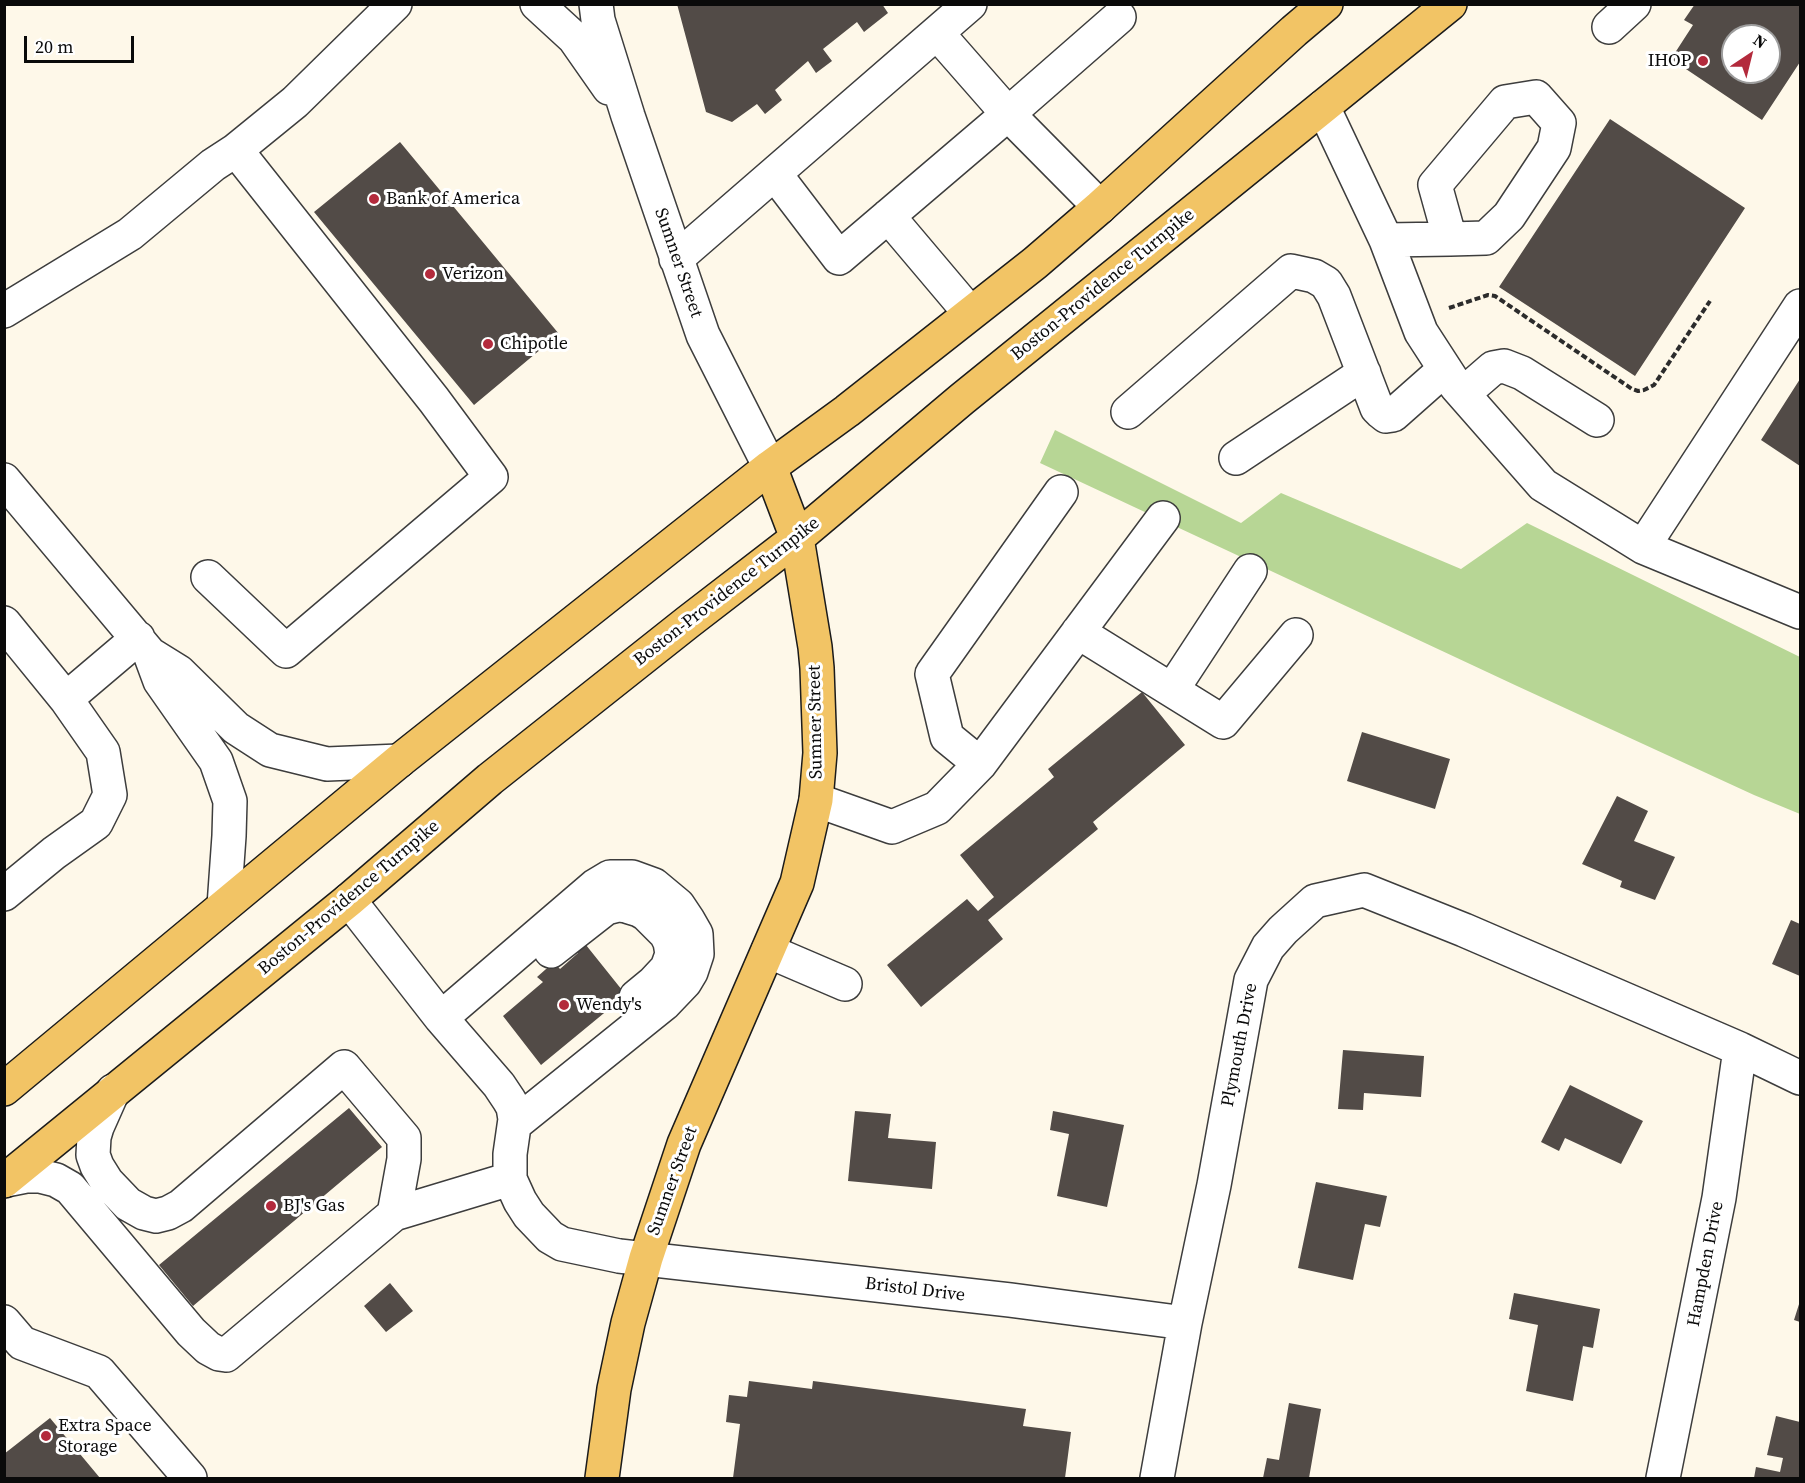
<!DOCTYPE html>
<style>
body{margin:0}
#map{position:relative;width:1805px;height:1483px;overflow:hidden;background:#fef8e9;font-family:"Source Serif 4",serif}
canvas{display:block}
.frame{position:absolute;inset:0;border:6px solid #0a0a0a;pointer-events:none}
.north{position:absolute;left:1721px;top:24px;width:60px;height:60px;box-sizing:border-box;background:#fff;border:2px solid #9d9d9d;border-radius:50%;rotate:35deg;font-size:16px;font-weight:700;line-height:24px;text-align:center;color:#0a0a0a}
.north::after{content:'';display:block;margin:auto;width:21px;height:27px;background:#b32a3c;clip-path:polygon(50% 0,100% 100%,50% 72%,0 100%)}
.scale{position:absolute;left:24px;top:36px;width:110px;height:27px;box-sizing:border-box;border:3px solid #0a0a0a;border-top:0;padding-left:8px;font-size:18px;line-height:21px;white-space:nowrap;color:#0a0a0a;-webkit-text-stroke:4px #fff;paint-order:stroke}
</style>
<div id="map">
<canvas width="1805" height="1483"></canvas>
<div class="frame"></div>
<div class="north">N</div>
<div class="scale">20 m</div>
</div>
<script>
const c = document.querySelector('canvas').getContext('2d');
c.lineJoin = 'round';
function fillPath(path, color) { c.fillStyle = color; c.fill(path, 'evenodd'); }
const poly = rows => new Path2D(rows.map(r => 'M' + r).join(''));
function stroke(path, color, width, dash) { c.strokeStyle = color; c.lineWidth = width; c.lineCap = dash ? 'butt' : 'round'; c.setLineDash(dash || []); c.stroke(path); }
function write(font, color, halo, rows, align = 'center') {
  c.font = font + ' "Source Serif 4",serif'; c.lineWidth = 6; c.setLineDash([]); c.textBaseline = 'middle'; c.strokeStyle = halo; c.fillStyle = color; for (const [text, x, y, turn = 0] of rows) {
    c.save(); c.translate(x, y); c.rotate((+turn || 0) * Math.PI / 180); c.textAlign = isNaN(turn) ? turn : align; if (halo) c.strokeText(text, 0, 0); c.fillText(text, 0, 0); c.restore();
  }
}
fillPath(poly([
 [1055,430,1241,523,1281,493,1461,569,1527,523,1800,657,1800,814,1754,795,1517,686,1040,463]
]), '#b7d695');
fillPath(poly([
 [677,4,882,4,888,13,864,32,857,22,823,49,832,61,816,73,808,61,775,90,782,100,765,114,757,104,732,122,706,112],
 [1695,4,1800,4,1800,62,1762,120,1671,59,1693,25,1684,20],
 [1733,36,1769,36,1769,72,1733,72],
 [1610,119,1745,208,1635,376,1499,287],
 [400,142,559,334,474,405,314,212],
 [1800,379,1800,466,1761,440],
 [1142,692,1185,745,1093,822,1098,829,988,920,1003,939,921,1007,887,965,967,899,978,911,994,897,960,855,1054,777,1048,769],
 [1362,732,1450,759,1435,809,1347,781],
 [1617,796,1648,811,1634,841,1675,857,1655,900,1620,887,1622,881,1582,864],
 [1791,920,1800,924,1800,976,1772,964],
 [582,940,626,995,541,1065,503,1016,543,982,537,977,554,962,560,969,578,953,572,948],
 [1343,1050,1424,1056,1421,1097,1364,1093,1363,1110,1338,1109],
 [1570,1085,1643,1121,1621,1164,1565,1138,1559,1151,1541,1142],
 [349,1108,382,1147,193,1306,159,1265],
 [855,1111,891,1114,888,1138,936,1142,932,1189,848,1181],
 [1053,1111,1124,1125,1107,1207,1057,1196,1069,1134,1050,1130],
 [1316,1182,1387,1196,1380,1227,1365,1224,1353,1280,1298,1268],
 [390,1283,413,1311,386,1332,364,1306],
 [1514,1293,1600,1309,1593,1348,1583,1346,1573,1401,1526,1391,1538,1325,1509,1319],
 [1800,1301,1800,1322,1794,1320],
 [749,1381,812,1389,813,1381,1026,1409,1023,1426,1071,1432,1065,1478,733,1478,740,1424,726,1422,729,1395,747,1397],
 [1289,1403,1321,1409,1309,1478,1263,1478,1267,1458,1279,1460],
 [1776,1416,1800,1422,1800,1478,1754,1478,1756,1467,1780,1472,1783,1458,1767,1455],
 [50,1418,100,1478,4,1478,4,1454]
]), '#524b47');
const minor = poly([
 [537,4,574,38,609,88],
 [596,4,598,20,628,116,703,335,770,467],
 [1609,27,1634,4],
 [937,33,1008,114,1119,17],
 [1323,107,1386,240,1421,332,1456,386,1543,485,1643,547,1800,612],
 [775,174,839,258,1008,114,1100,207],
 [888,216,970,313],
 [1386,240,1450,239,1486,238,1509,216,1554,148,1559,123,1536,97,1505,102,1435,185,1450,239],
 [676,259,970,4],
 [4,311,130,234,213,165,236,150],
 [1463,394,1493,368,1504,366,1522,373,1597,420],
 [1128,412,1291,271,1314,276,1326,283,1334,296,1377,408,1381,412,1386,416,1393,415,1445,369],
 [1236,458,1364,373],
 [4,480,150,654,160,681,216,761,230,801,229,836,224,906],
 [1643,547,1800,306],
 [208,577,286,651,491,477,434,400,236,150,295,102,395,4],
 [4,623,66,699,103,752,110,795,96,823,54,853,4,894],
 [1078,632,1223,722,1296,635],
 [150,654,179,672,236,728,270,750,327,764,399,761],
 [1172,690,1250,571],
 [66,699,138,638],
 [980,764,947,737,932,674,1061,492],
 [816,800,892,827,937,808,980,764,1163,518],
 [349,900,441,1018,499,1085,509,1100,513,1107,515,1119,510,1154,510,1179,520,1201,529,1215,550,1237,562,1244,619,1256,1010,1300,1185,1323],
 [551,951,606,908,618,905,626,906,639,910,646,914,666,934,670,942,672,954,667,968,653,983,636,997],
 [768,951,845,984],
 [441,1018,595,886,610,877,632,877,654,885,678,905,688,920,696,934,697,954,691,972,685,982,664,1004,515,1124],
 [113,1091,97,1127,94,1137,93,1155,97,1166,107,1182,128,1204,144,1213,156,1216,168,1213,181,1206,344,1067,404,1138,404,1159,394,1214,510,1179],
 [6,1180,26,1176,40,1176,56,1180,70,1188,191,1332,208,1348,219,1354,226,1355,394,1214],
 [4,1322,22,1343,99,1372,190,1478],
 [1157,1478,1185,1323,1214,1185,1251,980,1268,947,1283,930,1315,901,1364,890,1464,930,1740,1049,1800,1078],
 [1663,1478,1719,1198,1740,1049]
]);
const major = poly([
 [4,1089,399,761,770,467,847,411,1035,263,1100,207,1294,31,1326,4],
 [4,1181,349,900,490,779,688,622,797,538,962,399,1450,4],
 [602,1478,614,1389,628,1323,646,1258,684,1144,797,883,816,800,820,753,817,668,815,647,797,538,770,467]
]);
stroke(minor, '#3d3d3d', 36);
stroke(major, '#1b1b1b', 36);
stroke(poly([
 [1449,308,1488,295,1495,296,1632,389,1638,391,1644,390,1654,385,1710,301]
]), '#2c2c2c', 4, [6, 3]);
stroke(minor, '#fff', 33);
stroke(major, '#f2c465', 33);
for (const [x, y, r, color] of [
 [1703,61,6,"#b32a3c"],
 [374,199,6,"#b32a3c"],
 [430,274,6,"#b32a3c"],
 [488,344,6,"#b32a3c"],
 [564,1005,6,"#b32a3c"],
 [271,1206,6,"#b32a3c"],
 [46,1436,6,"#b32a3c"]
]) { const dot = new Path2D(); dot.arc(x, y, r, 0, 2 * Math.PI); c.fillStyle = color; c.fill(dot); stroke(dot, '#fff', 2); }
write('18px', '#0a0a0a', '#fff', [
 ["IHOP",1691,61,"right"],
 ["Bank of America",386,199],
 ["Verizon",442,274],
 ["Chipotle",500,344],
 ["Wendy's",576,1005],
 ["BJ's Gas",283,1206],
 ["Extra Space",58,1426],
 ["Storage",58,1447]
], 'left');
write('18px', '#0a0a0a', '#fff', [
 ["Sumner Street",678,263,71],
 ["Boston-Providence Turnpike",1103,285,-39],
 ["Boston-Providence Turnpike",727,592,-38],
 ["Sumner Street",816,722,-91],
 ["Boston-Providence Turnpike",349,898,-40],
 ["Plymouth Drive",1240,1045,-79],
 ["Sumner Street",673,1181,-70],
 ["Hampden Drive",1706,1264,-79],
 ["Bristol Drive",915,1290,7]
]);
</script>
